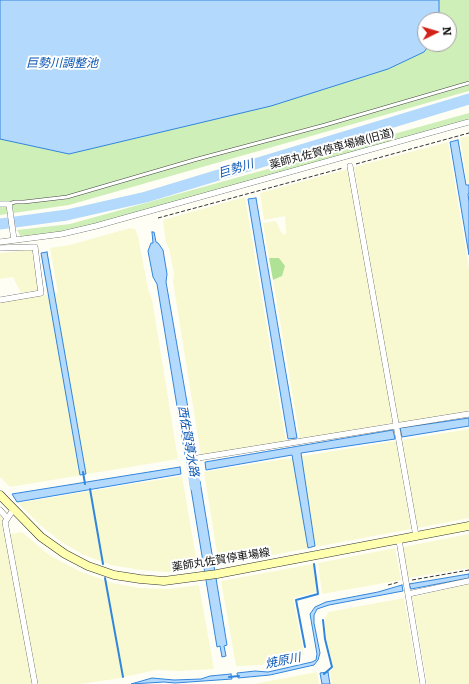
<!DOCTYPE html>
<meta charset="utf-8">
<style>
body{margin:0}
#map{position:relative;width:469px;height:684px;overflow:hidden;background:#fffef5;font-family:Literata,serif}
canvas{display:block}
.north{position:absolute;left:417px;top:12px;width:40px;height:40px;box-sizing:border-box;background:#fff;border:1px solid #a0a0a0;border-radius:50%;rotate:85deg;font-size:11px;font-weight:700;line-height:16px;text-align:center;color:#111}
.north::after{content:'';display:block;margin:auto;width:14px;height:18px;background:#d22218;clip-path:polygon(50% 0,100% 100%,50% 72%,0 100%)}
</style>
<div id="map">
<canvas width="469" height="684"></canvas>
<div class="north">N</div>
</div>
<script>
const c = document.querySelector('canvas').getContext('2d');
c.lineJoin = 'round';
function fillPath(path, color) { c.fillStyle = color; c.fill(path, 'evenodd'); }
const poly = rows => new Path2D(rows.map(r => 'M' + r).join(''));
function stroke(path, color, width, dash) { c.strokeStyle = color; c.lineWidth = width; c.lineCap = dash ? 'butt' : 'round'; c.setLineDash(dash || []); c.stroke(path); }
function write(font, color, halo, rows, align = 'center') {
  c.font = font + ' Literata,"Noto Sans JP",serif'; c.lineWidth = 4; c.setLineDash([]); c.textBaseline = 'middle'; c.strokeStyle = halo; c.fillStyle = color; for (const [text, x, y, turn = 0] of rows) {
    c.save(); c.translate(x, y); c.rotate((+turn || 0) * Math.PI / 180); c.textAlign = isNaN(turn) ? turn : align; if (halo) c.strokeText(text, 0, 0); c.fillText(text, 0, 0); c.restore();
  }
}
fillPath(poly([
 [469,136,469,183,467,184,460,138],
 [448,142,469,269,469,411,397,423,354,167],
 [348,169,393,423,300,439,273,280,282,276,279,258,269,258,263,223,276,221,282,234,286,234,285,216,264,220,260,193],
 [245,197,286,442,201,456,173,282,174,273,169,249,166,243,163,220],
 [130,228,135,229,138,236,148,289,152,299,178,459,10,487,0,477,0,302,58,293,50,248,70,245],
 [32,250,38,290,21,293,13,277,0,279,0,253],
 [469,429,469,518,417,528,402,440],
 [396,441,411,529,219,565,204,472],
 [182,476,198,569,168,572,140,570,111,565,84,555,63,543,40,525,18,503],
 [0,514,11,534,22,532,49,555,79,571,112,583,140,588,168,589,199,585,214,669,179,671,156,670,115,679,80,684,0,684],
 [469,534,469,568,408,578,403,547],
 [395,548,401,580,322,594,318,563],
 [313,564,317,592,293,598,304,655,261,665,236,666,221,581],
 [469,584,469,684,427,684,412,597],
 [404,598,419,684,332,684,330,672,333,668,326,637,325,618,328,612],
 [317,672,319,684,254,684]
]), '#f8f9d1');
fillPath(poly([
 [0,0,469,0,469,91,69,205,0,215],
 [425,20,449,20,449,44,425,44],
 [469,113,469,119,106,221,60,232,21,237,17,230,70,224]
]), '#cfefb9');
fillPath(poly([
 [269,258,279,258,285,266,282,276,273,280]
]), '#b0e296');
const water = poly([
 [0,0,439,0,439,20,425,20,425,44,430,44,424,52,388,69,271,106,69,154,0,139,0,0],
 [458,140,466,185,469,185,469,193,468,194,469,202,469,255,450,142,458,140],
 [256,198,297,438,288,439,248,199,256,198],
 [152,232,154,232,156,242,158,243,163,250,167,274,166,282,196,454,192,454,194,465,190,465,188,455,185,455,157,284,153,277,148,251,151,243,153,243,152,232],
 [47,252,86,474,80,475,41,253,47,252],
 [469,418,469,426,402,437,400,428,469,418],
 [393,430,395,439,301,453,315,546,308,548,292,455,206,470,205,462,393,430],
 [180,467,181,474,17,502,12,494,180,467],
 [192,472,195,472,197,481,200,481,227,645,224,646,226,656,222,657,220,646,217,647,190,483,193,482,192,472],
 [469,574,469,578,411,589,409,584,469,574],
 [402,585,403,591,329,605,317,609,314,615,314,623,320,653,318,660,314,665,270,675,238,678,237,673,255,671,268,672,312,662,316,660,317,654,310,614,315,607,326,602,378,592,402,585],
 [328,672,330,684,322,684,320,673,328,672],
 [231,674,232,679,175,683,164,682,131,684,152,678,174,680,201,679,210,676,231,674]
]);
fillPath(water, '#b3d9fd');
stroke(water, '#3286dc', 1);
stroke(poly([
 [83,472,85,484],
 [90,489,103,564],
 [105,578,123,677],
 [323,620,325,639,332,667,324,674],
 [305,647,296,600,318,594,314,564],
 [229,677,239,676]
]), '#3286dc', 2);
stroke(poly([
 [0,224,67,215,146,197,469,99],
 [190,451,195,486]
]), '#b3d9fd', 11);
const lane = poly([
 [9,204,15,202,24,202,67,197,194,160,325,125,469,83]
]);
const street = poly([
 [350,166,416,536],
 [0,204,9,204,14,240],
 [0,242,62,234,96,226,469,122],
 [0,248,35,247,41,293,0,300],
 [198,458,469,414],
 [0,510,7,518],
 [13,510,5,522,35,684],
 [399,540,423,684],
 [408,594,469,581]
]);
const secondary = poly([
 [0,495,41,537,65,554,88,566,114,575,140,579,164,581,217,574,469,526]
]);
stroke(lane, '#444', 4);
stroke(street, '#444', 6);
stroke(secondary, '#333', 9);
stroke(poly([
 [356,164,469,133],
 [158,218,343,168],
 [412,580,469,570],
 [388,585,399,582]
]), '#333', 1, [4, 2]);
stroke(lane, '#fff', 3);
stroke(street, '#fff', 5.5);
stroke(secondary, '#ffffb0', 8);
write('11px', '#111', '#fff', [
 ["薬師丸佐賀停車場線(旧道)",332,149,-15],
 ["薬師丸佐賀停車場線",221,560,-9]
]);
write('italic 12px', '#0a57b3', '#fff', [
 ["巨勢川調整池",62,63],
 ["巨勢川",236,169,-17],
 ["西佐賀導水路",188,441,80],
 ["焼原川",283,661,-11]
]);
</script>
